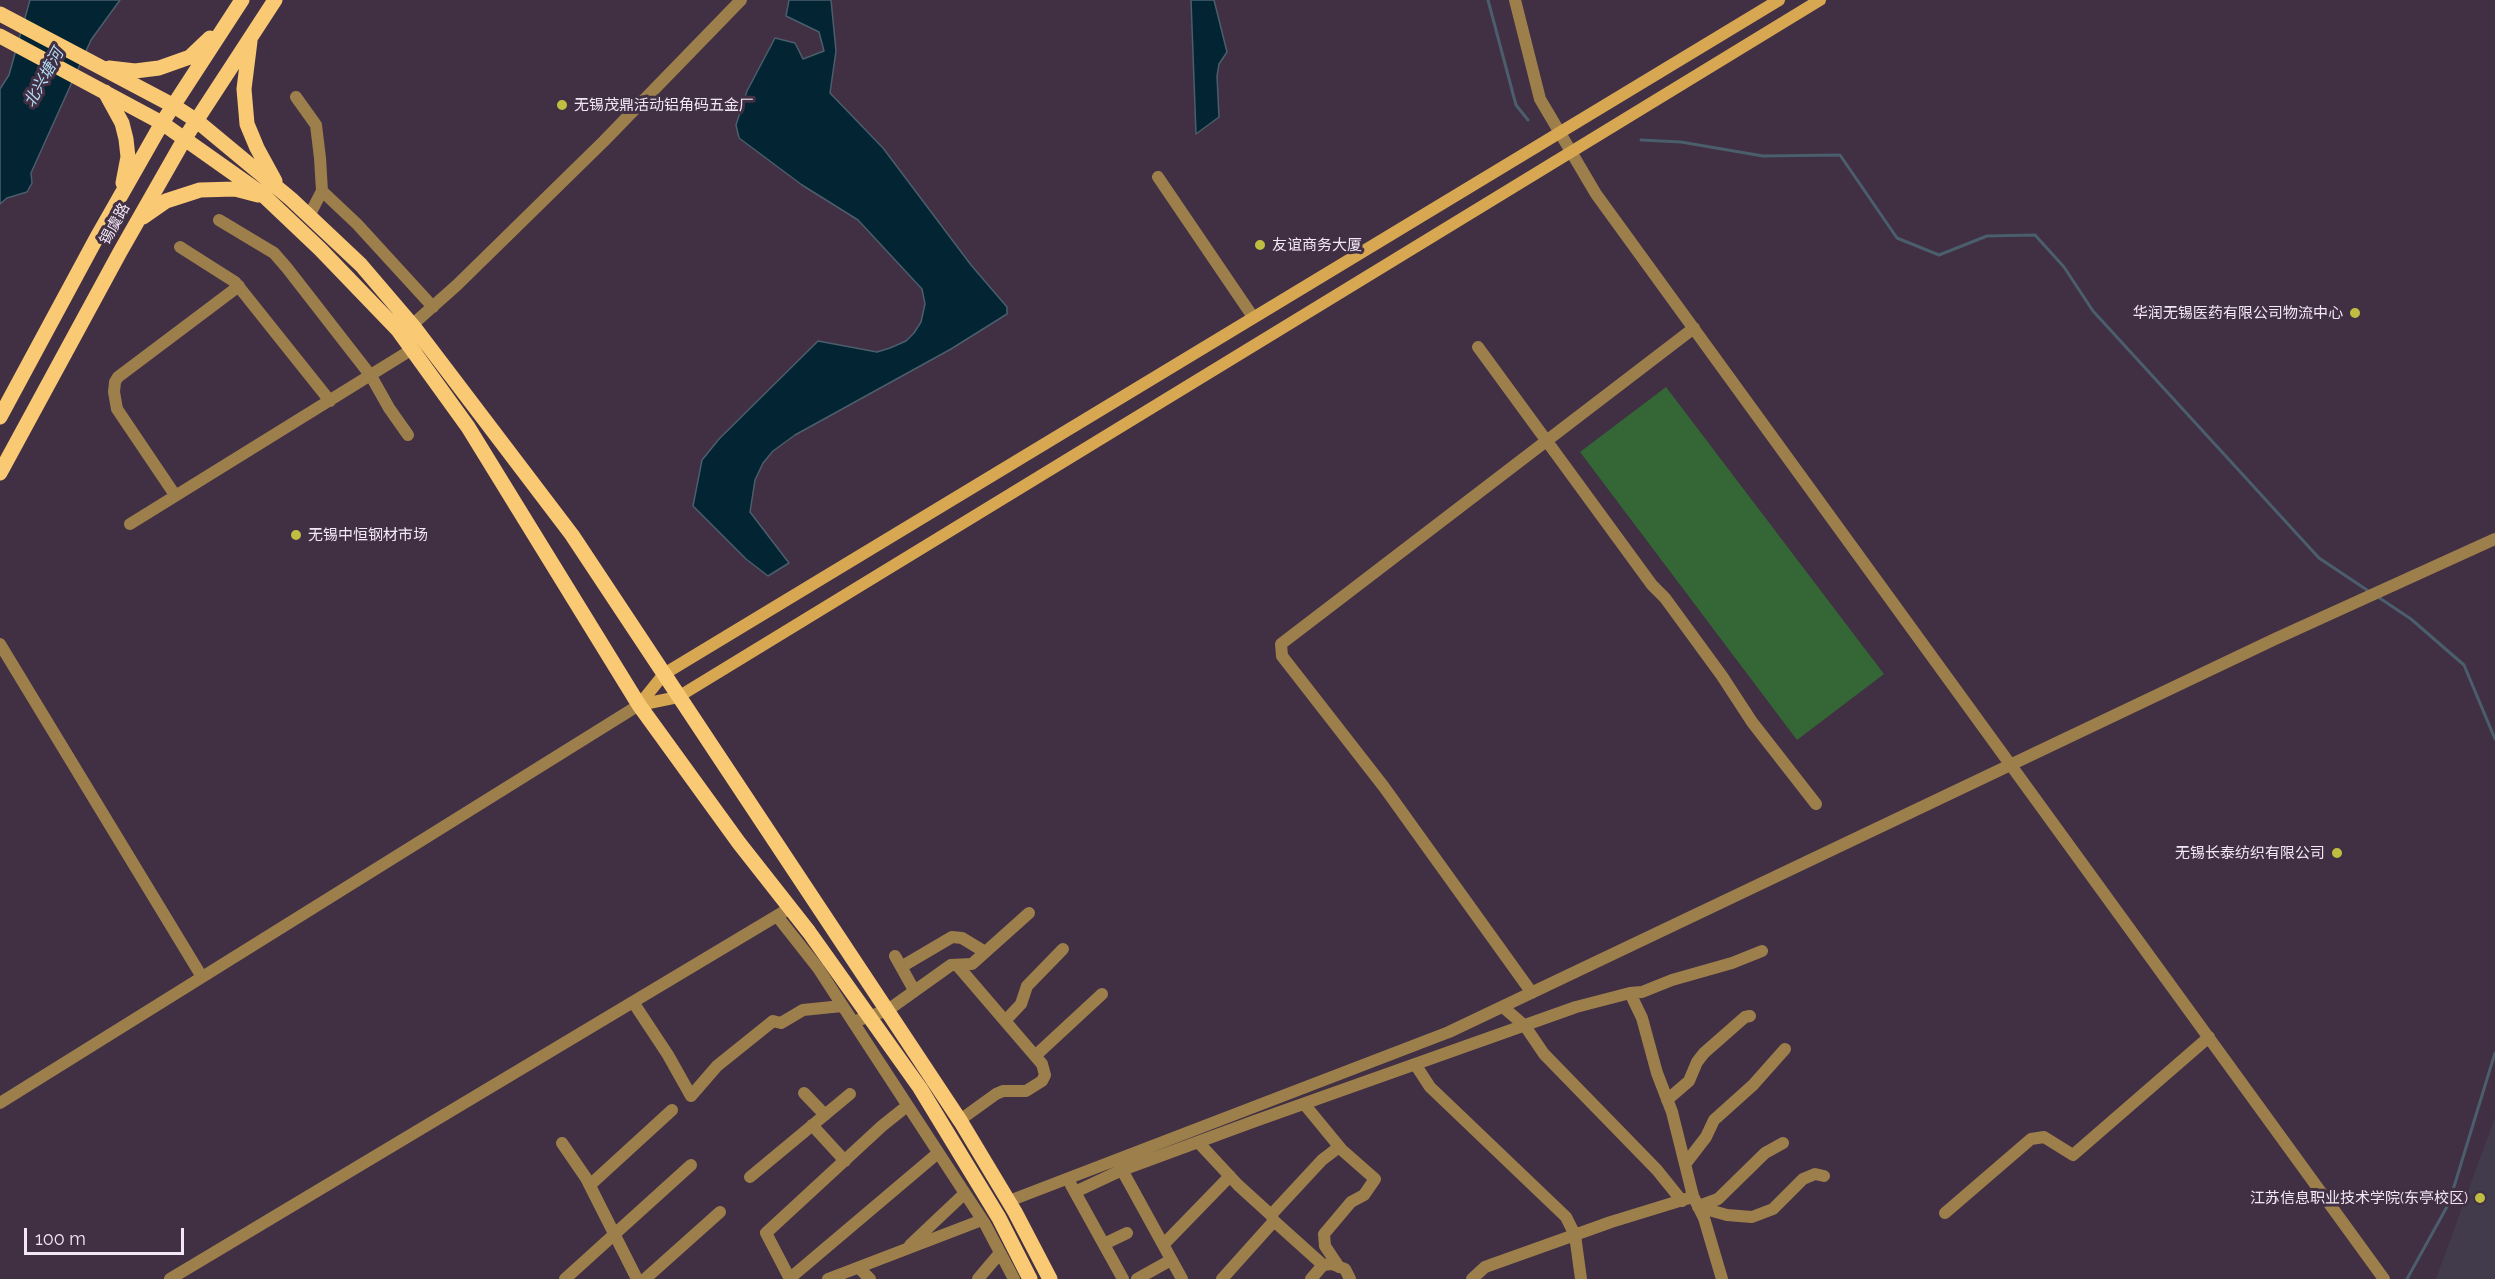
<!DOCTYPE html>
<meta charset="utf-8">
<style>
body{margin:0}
#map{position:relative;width:2495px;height:1279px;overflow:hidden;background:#412f44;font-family:Raleway,sans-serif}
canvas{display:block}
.scale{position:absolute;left:24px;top:1228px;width:160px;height:27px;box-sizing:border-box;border:3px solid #f3e7f5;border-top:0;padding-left:8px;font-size:18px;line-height:21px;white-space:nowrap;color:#f3e7f5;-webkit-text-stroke:4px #412f44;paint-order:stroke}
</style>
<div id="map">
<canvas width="2495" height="1279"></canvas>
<div class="scale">100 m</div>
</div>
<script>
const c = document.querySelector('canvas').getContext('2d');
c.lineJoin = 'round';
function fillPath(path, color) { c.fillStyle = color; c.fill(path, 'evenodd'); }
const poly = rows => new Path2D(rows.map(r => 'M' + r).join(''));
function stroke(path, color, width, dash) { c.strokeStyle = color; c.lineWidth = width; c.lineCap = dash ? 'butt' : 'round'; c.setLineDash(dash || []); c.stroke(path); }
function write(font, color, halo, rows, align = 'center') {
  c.font = font + ' Raleway,"Noto Sans SC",sans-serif'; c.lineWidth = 6; c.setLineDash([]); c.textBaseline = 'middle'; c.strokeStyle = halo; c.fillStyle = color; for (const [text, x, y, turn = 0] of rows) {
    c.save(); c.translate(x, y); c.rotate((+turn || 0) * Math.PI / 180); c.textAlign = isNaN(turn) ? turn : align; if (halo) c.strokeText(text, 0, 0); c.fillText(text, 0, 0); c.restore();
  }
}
fillPath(poly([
 [2495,1117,2495,1279,2436,1279]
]), '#413b4c');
fillPath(poly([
 [1666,387,1884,674,1797,740,1580,452]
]), '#356636');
const water = poly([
 [30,0,120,0,91,40,31,173,32,183,27,192,7,198,0,204,0,89,9,75,30,0],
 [789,0,831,0,836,51,830,93,883,148,971,265,1007,307,1007,314,951,349,795,435,773,451,763,463,755,480,750,512,789,563,768,576,746,559,693,506,702,460,719,439,818,341,877,352,890,348,906,341,914,333,921,322,925,304,922,289,858,220,802,185,739,138,736,125,747,91,775,38,795,43,803,59,824,51,819,32,786,16,789,0],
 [1191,0,1214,0,1227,52,1219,64,1217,76,1219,117,1196,134,1191,0]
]);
fillPath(water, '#032432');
stroke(water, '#4b5e6c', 1.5);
stroke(poly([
 [1488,0,1516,105,1528,120],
 [1641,140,1681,142,1763,156,1840,155,1897,238,1939,255,1987,236,2035,235,2064,267,2093,311,2319,558,2370,592],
 [2378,597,2411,619,2464,665,2495,739],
 [2407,1279,2449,1203,2495,1053]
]), '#4b5e6c', 3);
stroke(poly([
 [1515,0,1540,99,1596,194,2384,1279],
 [296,97,316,125,320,158,322,191,309,216],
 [1158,177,1253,317],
 [322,191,357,224,433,307],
 [219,220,274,253,287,268,371,376,389,408,408,435],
 [180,247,235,282,330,401],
 [412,325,457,285,604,141,741,0],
 [1478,347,1652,585,1665,598,1722,676,1752,722,1816,804],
 [175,495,117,409,114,392,115,382,118,377,239,286],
 [130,524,419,345],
 [0,644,202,977],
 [777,916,818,968,874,1054,985,1224,1014,1279],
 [895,956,914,990],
 [957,965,1042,1064,1045,1075,1042,1081,1026,1091,1003,1091,996,1094,960,1120],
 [901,967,952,937,962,938,985,952],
 [1532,993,1384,787,1282,656,1281,644,1694,328],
 [1630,993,1642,1018,1657,1073,1672,1112,1693,1196,1704,1218,1722,1279],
 [633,1002,668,1055,691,1096,717,1066,773,1021,781,1023,803,1010,842,1006],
 [1503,1007,1525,1026,1544,1054,1657,1170,1682,1201],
 [1005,1021,1021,1004,1027,986,1063,949],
 [853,1022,888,1010,951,965,972,964,1029,913],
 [1035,1056,1102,994],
 [1415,1064,1430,1087,1566,1217,1575,1235,1581,1279],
 [804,1093,825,1115],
 [1667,1100,1689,1081,1697,1062,1704,1053,1745,1017,1750,1016],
 [0,1103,639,705],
 [1305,1105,1342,1150,1375,1179,1364,1195,1351,1202,1324,1234,1325,1246,1339,1267],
 [812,1125,845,1161],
 [1198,1142,1238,1185,1271,1215,1274,1221,1323,1265,1332,1264,1345,1269,1350,1279],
 [562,1143,586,1178,637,1279],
 [1686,1163,1706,1137,1714,1120,1753,1085,1785,1049],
 [1122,1170,1182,1279],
 [750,1177,850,1094],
 [590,1185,672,1110],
 [1071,1185,1123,1279],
 [1075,1192,1122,1170,1255,1121,1576,1007,1630,993,1642,992,1672,980,1732,963,1762,951],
 [1009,1201,1449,1032,2275,639,2495,539],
 [1699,1206,1718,1199,1765,1153,1783,1143],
 [1698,1207,1727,1215,1752,1217,1773,1209,1803,1179,1815,1174,1824,1176],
 [1945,1213,2031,1139,2044,1137,2073,1155,2209,1037],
 [1271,1215,1322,1160,1339,1147],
 [1104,1244,1127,1233],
 [910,1245,964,1194],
 [1163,1245,1230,1176],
 [859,1268,870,1279],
 [170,1279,790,908],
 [565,1279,691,1165],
 [645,1279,720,1212],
 [789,1279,938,1153],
 [790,1279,766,1233,882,1126,907,1106],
 [828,1279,982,1220],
 [978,1279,1000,1253],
 [1137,1279,1171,1260],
 [1222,1279,1274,1221],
 [1311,1279,1323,1265],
 [1472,1279,1485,1267,1611,1222,1689,1198]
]), '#9d7f4c', 12);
stroke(poly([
 [639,705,678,697,1820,0],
 [639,705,664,674,1779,0]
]), '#d7a751', 12);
stroke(poly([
 [0,14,174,106,197,121,291,199,361,265,414,327,572,535,961,1122,1015,1212,1050,1279],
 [0,36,162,123,261,193,320,249,398,330,468,427,639,705,739,843,809,932,920,1088,999,1218,1030,1279],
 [250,41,244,89,247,124,257,148,275,181],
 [109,68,135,71,159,68,190,57,210,38],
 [105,92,122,123,126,139,128,157,123,183],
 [143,217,166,201,200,190,235,189,258,195],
 [0,417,96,239,162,123,242,0],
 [0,473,120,252,185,138,275,0]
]), '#fac973', 15);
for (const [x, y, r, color] of [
 [562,105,6,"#c0be41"],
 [1260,245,6,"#c0be41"],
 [2355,313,6,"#c0be41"],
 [296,535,6,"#c0be41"],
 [2337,853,6,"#c0be41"],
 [2480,1198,6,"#c0be41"]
]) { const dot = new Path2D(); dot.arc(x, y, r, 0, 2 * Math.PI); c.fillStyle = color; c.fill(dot); stroke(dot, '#412f44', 2); }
write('15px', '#f3e7f5', '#412f44', [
 ["无锡茂鼎活动铝角码五金厂",574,105],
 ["友谊商务大厦",1272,245],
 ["华润无锡医药有限公司物流中心",2343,313,"right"],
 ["无锡中恒钢材市场",308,535],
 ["无锡长泰纺织有限公司",2325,853,"right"],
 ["江苏信息职业技术学院(东亭校区)",2468,1198,"right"]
], 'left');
write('15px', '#f3e7f5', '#412f44', [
 ["锡虞路",115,224,-61]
]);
write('italic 16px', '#b2dff7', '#412f44', [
 ["北兴塘河",44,78,-61]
]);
</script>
